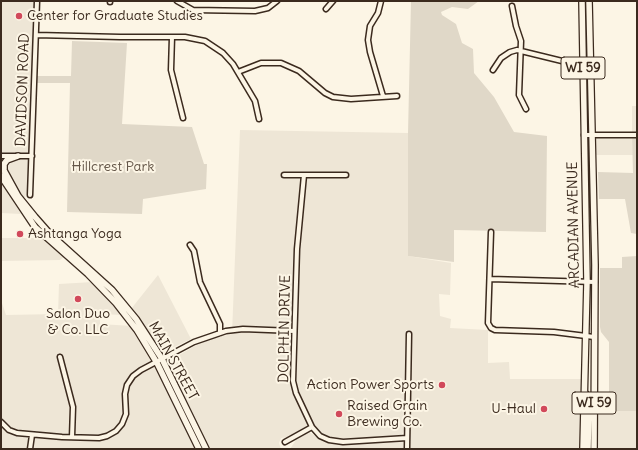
<!DOCTYPE html>
<style>
body{margin:0}
#map{position:relative;width:638px;height:450px;overflow:hidden;background:#fcf5e5;font-family:Delius,sans-serif}
canvas{display:block}
.frame{position:absolute;inset:0;border:2px solid #3b2a1e;pointer-events:none}
</style>
<div id="map">
<canvas width="638" height="450"></canvas>
<div class="frame"></div>
</div>
<script>
const c = document.querySelector('canvas').getContext('2d');
c.lineJoin = 'round';
function fillPath(path, color) { c.fillStyle = color; c.fill(path, 'evenodd'); }
const poly = rows => new Path2D(rows.map(r => 'M' + r).join(''));
function stroke(path, color, width, dash) { c.strokeStyle = color; c.lineWidth = width; c.lineCap = dash ? 'butt' : 'round'; c.setLineDash(dash || []); c.stroke(path); }
function write(font, color, halo, rows, align = 'center') {
  c.font = font + ' Delius,sans-serif'; c.lineWidth = 4; c.setLineDash([]); c.textBaseline = 'middle'; c.strokeStyle = halo; c.fillStyle = color; for (const [text, x, y, turn = 0] of rows) {
    c.save(); c.translate(x, y); c.rotate((+turn || 0) * Math.PI / 180); c.textAlign = isNaN(turn) ? turn : align; if (halo) c.strokeText(text, 0, 0); c.fillText(text, 0, 0); c.restore();
  }
}
fillPath(poly([
 [1,1,35,1,28,190,25,197,22,198,6,170,6,163,19,159,19,154,1,153],
 [632,106,637,106,637,133,632,133],
 [240,130,408,133,408,256,451,263,450,295,439,294,440,316,451,319,450,328,488,330,488,363,509,362,510,379,581,379,581,449,290,449,296,440,309,432,323,441,336,445,399,441,410,442,412,331,406,330,404,431,401,435,338,440,321,433,312,423,292,436,281,438,279,443,281,449,209,449,178,387,169,363,172,359,195,346,211,339,232,334],
 [594,137,632,137,633,155,594,155],
 [1,181,18,209,21,214,1,213],
 [1,238,43,238,64,257,60,260,1,261],
 [158,275,191,339,164,352,131,309],
 [93,282,123,315,100,314,100,324,132,326,167,386,196,449,33,449,33,432,15,430,3,422,1,418,1,300,6,315,58,314,59,284],
 [598,411,637,411,637,449,598,449],
 [1,428,10,434,28,438,27,449,1,449]
]), '#eee6d6');
fillPath(poly([
 [411,1,479,1,468,9,452,7,441,12,442,15,456,24,462,43,473,49,474,73,494,97,514,132,547,136,546,232,454,230,454,262,408,256,408,133],
 [72,41,127,43,122,124,192,127,204,164,207,164,206,189,143,199,142,214,67,212,70,83,37,83,37,76,71,76],
 [632,137,637,137,637,234,631,233,625,199,599,199,598,172,633,173],
 [637,256,637,411,609,411,609,342,601,332,600,327,600,268,622,268,622,257]
]), '#e0d8c8');
const minor = poly([
 [110,1,110,2],
 [177,1,193,10,255,11,268,8,277,1],
 [381,1,378,13,370,26,368,40,370,52,383,96],
 [512,6,516,26,521,41,519,95,526,109],
 [326,9,333,1],
 [36,35,120,37,185,37,205,41,223,53,233,64,255,101,259,119],
 [172,37,171,70,183,118],
 [493,70,501,58,510,52,517,50,562,61,572,66,583,67],
 [238,72,261,63,281,63,299,71,325,93,333,97,351,99,397,96],
 [584,135,637,135],
 [1,156,32,156],
 [284,175,346,175],
 [304,175,297,249,293,381,296,393,312,427,320,436,329,440,343,442,407,438],
 [30,195,37,1],
 [491,232,488,323,491,328,495,330,554,332,594,337],
 [190,245,194,251,200,282,220,324,220,333],
 [490,279,595,282],
 [60,357,73,407,72,437],
 [1,422,9,430,17,433,62,437,99,438,107,436,116,431,122,424,126,414,125,394,127,385,133,376,141,370,194,342,226,331,243,329,294,331],
 [285,442,312,427],
 [30,449,32,435],
 [407,449,409,334]
]);
const major = poly([
 [582,1,587,282,583,449],
 [589,1,595,265,594,449],
 [1,165,18,196,35,217,50,234,112,290,136,319,162,359,206,449],
 [4,169,4,164,7,160,18,156],
 [1,176,35,227,88,274,116,303,137,330,157,363,199,449],
 [586,394,589,405,588,449]
]);
stroke(minor, '#3b2a1e', 7);
stroke(major, '#3b2a1e', 8);
stroke(minor, '#fcf5e5', 4);
stroke(major, '#fcf5e5', 5.5);
for (const [x, y, r, color] of [
 [19,16,4,"#d1495b"],
 [20,234,4,"#d1495b"],
 [78,299,4,"#d1495b"],
 [442,385,4,"#d1495b"],
 [544,409,4,"#d1495b"],
 [339,414,4,"#d1495b"]
]) { const dot = new Path2D(); dot.arc(x, y, r, 0, 2 * Math.PI); c.fillStyle = color; c.fill(dot); stroke(dot, '#fcf5e5', 1.5); }
for (const [x, y, w] of [
 [583,68,44],
 [594,403,44]
]) { const box = new Path2D(); box.roundRect(x - w / 2, y - 11, w, 22, 3); c.fillStyle = '#fcf5e5'; c.fill(box); stroke(box, '#3b2a1e', 1); }
write('bold 13px', '#3b2a1e', null, [
 ["WI 59",583,68],
 ["WI 59",594,403]
]);
write('14px', '#3b2a1e', '#fcf5e5', [
 ["Center for Graduate Studies",27,16],
 ["Ashtanga Yoga",28,234],
 ["Salon Duo",78,314,"center"],
 ["& Co. LLC",78,330,"center"],
 ["Action Power Sports",434,385,"right"],
 ["Raised Grain",347,406],
 ["Brewing Co.",347,422],
 ["U-Haul",536,409,"right"]
], 'left');
write('14px', '#3b2a1e', '#fcf5e5', [
 ["DAVIDSON ROAD",23,90,-88],
 ["ARCADIAN AVENUE",574,225,-91],
 ["DOLPHIN DRIVE",285,329,-89],
 ["MAIN STREET",173,361,61]
]);
write('14px', '#645648', '#fcf5e5', [
 ["Hillcrest Park",113,167]
]);
</script>
